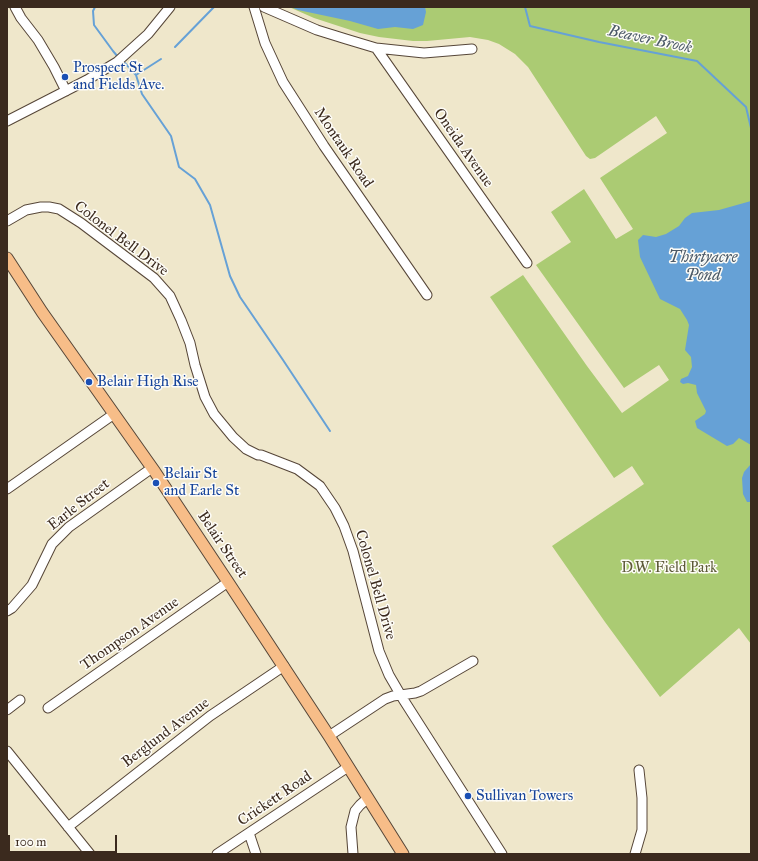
<!DOCTYPE html>
<style>
body{margin:0}
#map{position:relative;width:758px;height:861px;overflow:hidden;background:#efe7cb;font-family:"IM FELL Great Primer",serif}
canvas{display:block}
.frame{position:absolute;inset:0;border:8px solid #3b2a1e;pointer-events:none}
.scale{position:absolute;left:8px;top:835px;width:109px;height:18px;box-sizing:border-box;border:2px solid #3b2a1e;border-top:0;padding-left:5px;font-size:12px;line-height:14px;white-space:nowrap;color:#3b2a1e;-webkit-text-stroke:3px #fdfcf7;paint-order:stroke}
</style>
<div id="map">
<canvas width="758" height="861"></canvas>
<div class="frame"></div>
<div class="scale">100 m</div>
</div>
<script>
const c = document.querySelector('canvas').getContext('2d');
c.lineJoin = 'round';
function fillPath(path, color) { c.fillStyle = color; c.fill(path, 'evenodd'); }
const poly = rows => new Path2D(rows.map(r => 'M' + r).join(''));
function stroke(path, color, width, dash) { c.strokeStyle = color; c.lineWidth = width; c.lineCap = dash ? 'butt' : 'round'; c.setLineDash(dash || []); c.stroke(path); }
function write(font, color, halo, rows, align = 'center') {
  c.font = font + ' "IM FELL Great Primer",serif'; c.lineWidth = 3; c.setLineDash([]); c.textBaseline = 'middle'; c.strokeStyle = halo; c.fillStyle = color; for (const [text, x, y, turn = 0] of rows) {
    c.save(); c.translate(x, y); c.rotate((+turn || 0) * Math.PI / 180); c.textAlign = isNaN(turn) ? turn : align; if (halo) c.strokeText(text, 0, 0); c.fillText(text, 0, 0); c.restore();
  }
}
fillPath(poly([
 [289,7,751,7,751,644,739,628,660,697,605,622,552,546,644,484,632,466,614,478,490,297,523,275,587,366,622,413,669,380,659,365,624,388,601,356,536,265,571,242,551,212,584,189,616,239,633,229,600,178,667,133,656,116,595,158,590,159,586,156,528,67,515,54,499,44,488,40,470,37,427,41,413,41,379,37,360,33,314,18]
]), '#abcb73');
fillPath(poly([
 [291,7,425,7,426,12,423,25,413,29,395,27,378,29,350,21,298,10],
 [751,201,751,445,739,438,733,444,727,446,697,428,695,421,705,414,706,411,697,393,696,385,688,383,683,384,680,382,681,379,688,376,692,367,691,357,685,350,689,325,687,320,680,309,660,299,640,257,638,240,643,235,656,237,666,234,679,226,685,218,692,213,719,210],
 [751,464,751,502,747,502,743,494,742,478,744,472]
]), '#66a1d6');
stroke(poly([
 [95,7,93,11,94,25,113,51,118,57],
 [525,7,530,26,599,42,697,61,746,107,751,128],
 [175,47,214,7],
 [122,60,136,75,161,59],
 [136,75,142,94,171,136,179,167,195,179,210,205,230,276,240,297,283,360,330,431]
]), '#66a1d6', 2);
const minor = poly([
 [15,7,21,18,38,40,54,67,66,91],
 [254,7,265,43,283,82,324,146,427,295],
 [264,7,317,30,346,39,376,48,424,53,472,49],
 [376,48,527,263],
 [7,121,87,80,117,62,148,34,170,7],
 [7,221,26,210,41,207,49,207,59,209,81,223,154,278,170,296,181,320,190,343,195,365,205,397,214,414,233,437,246,449,258,455,261,455,297,469,320,486,335,508,344,526,353,551,379,651,389,675,403,699,502,854],
 [7,489,114,414],
 [7,611,12,608,32,585,52,544,69,527,152,468],
 [48,708,228,582],
 [7,710,20,700],
 [329,736,385,699,393,696,415,693,421,691,473,661],
 [7,751,90,854],
 [68,827,210,716,284,666],
 [249,833,256,854],
 [217,854,348,767],
 [353,854,351,827,355,811,360,805,368,798],
 [635,854,642,830,642,798,639,770]
]);
const major = poly([
 [7,258,42,312,155,472,228,582,329,736,403,854]
]);
stroke(minor, '#564638', 11);
stroke(major, '#564638', 13);
stroke(minor, '#fff', 9);
stroke(major, '#f7bd88', 11);
for (const [x, y, r, color] of [
 [65,77,4,"#1a4fb4"],
 [89,382,4,"#1a4fb4"],
 [156,483,4,"#1a4fb4"],
 [468,796,4,"#1a4fb4"]
]) { const dot = new Path2D(); dot.arc(x, y, r, 0, 2 * Math.PI); c.fillStyle = color; c.fill(dot); stroke(dot, '#fdfcf7', 1.5); }
write('15px', '#164399', '#fdfcf7', [
 ["Prospect St",73,68],
 ["and Fields Ave.",73,85],
 ["Belair High Rise",97,382],
 ["Belair St",164,474],
 ["and Earle St",164,491],
 ["Sullivan Towers",476,796]
], 'left');
write('15px', '#3b2a1e', '#fdfcf7', [
 ["Montauk Road",343,148,56],
 ["Oneida Avenue",463,148,55],
 ["Colonel Bell Drive",121,239,37],
 ["Earle Street",79,505,-38],
 ["Belair Street",222,545,56],
 ["Colonel Bell Drive",375,585,74],
 ["Thompson Avenue",130,634,-35],
 ["Berglund Avenue",166,733,-37],
 ["Crickett Road",275,799,-34]
]);
write('15px', '#5d5a38', '#fdfcf7', [
 ["D.W. Field Park",669,568]
]);
write('italic 16px', '#4c5a68', '#fdfcf7', [
 ["Beaver Brook",650,40,12],
 ["Thirtyacre",703,258],
 ["Pond",703,276]
]);
</script>
